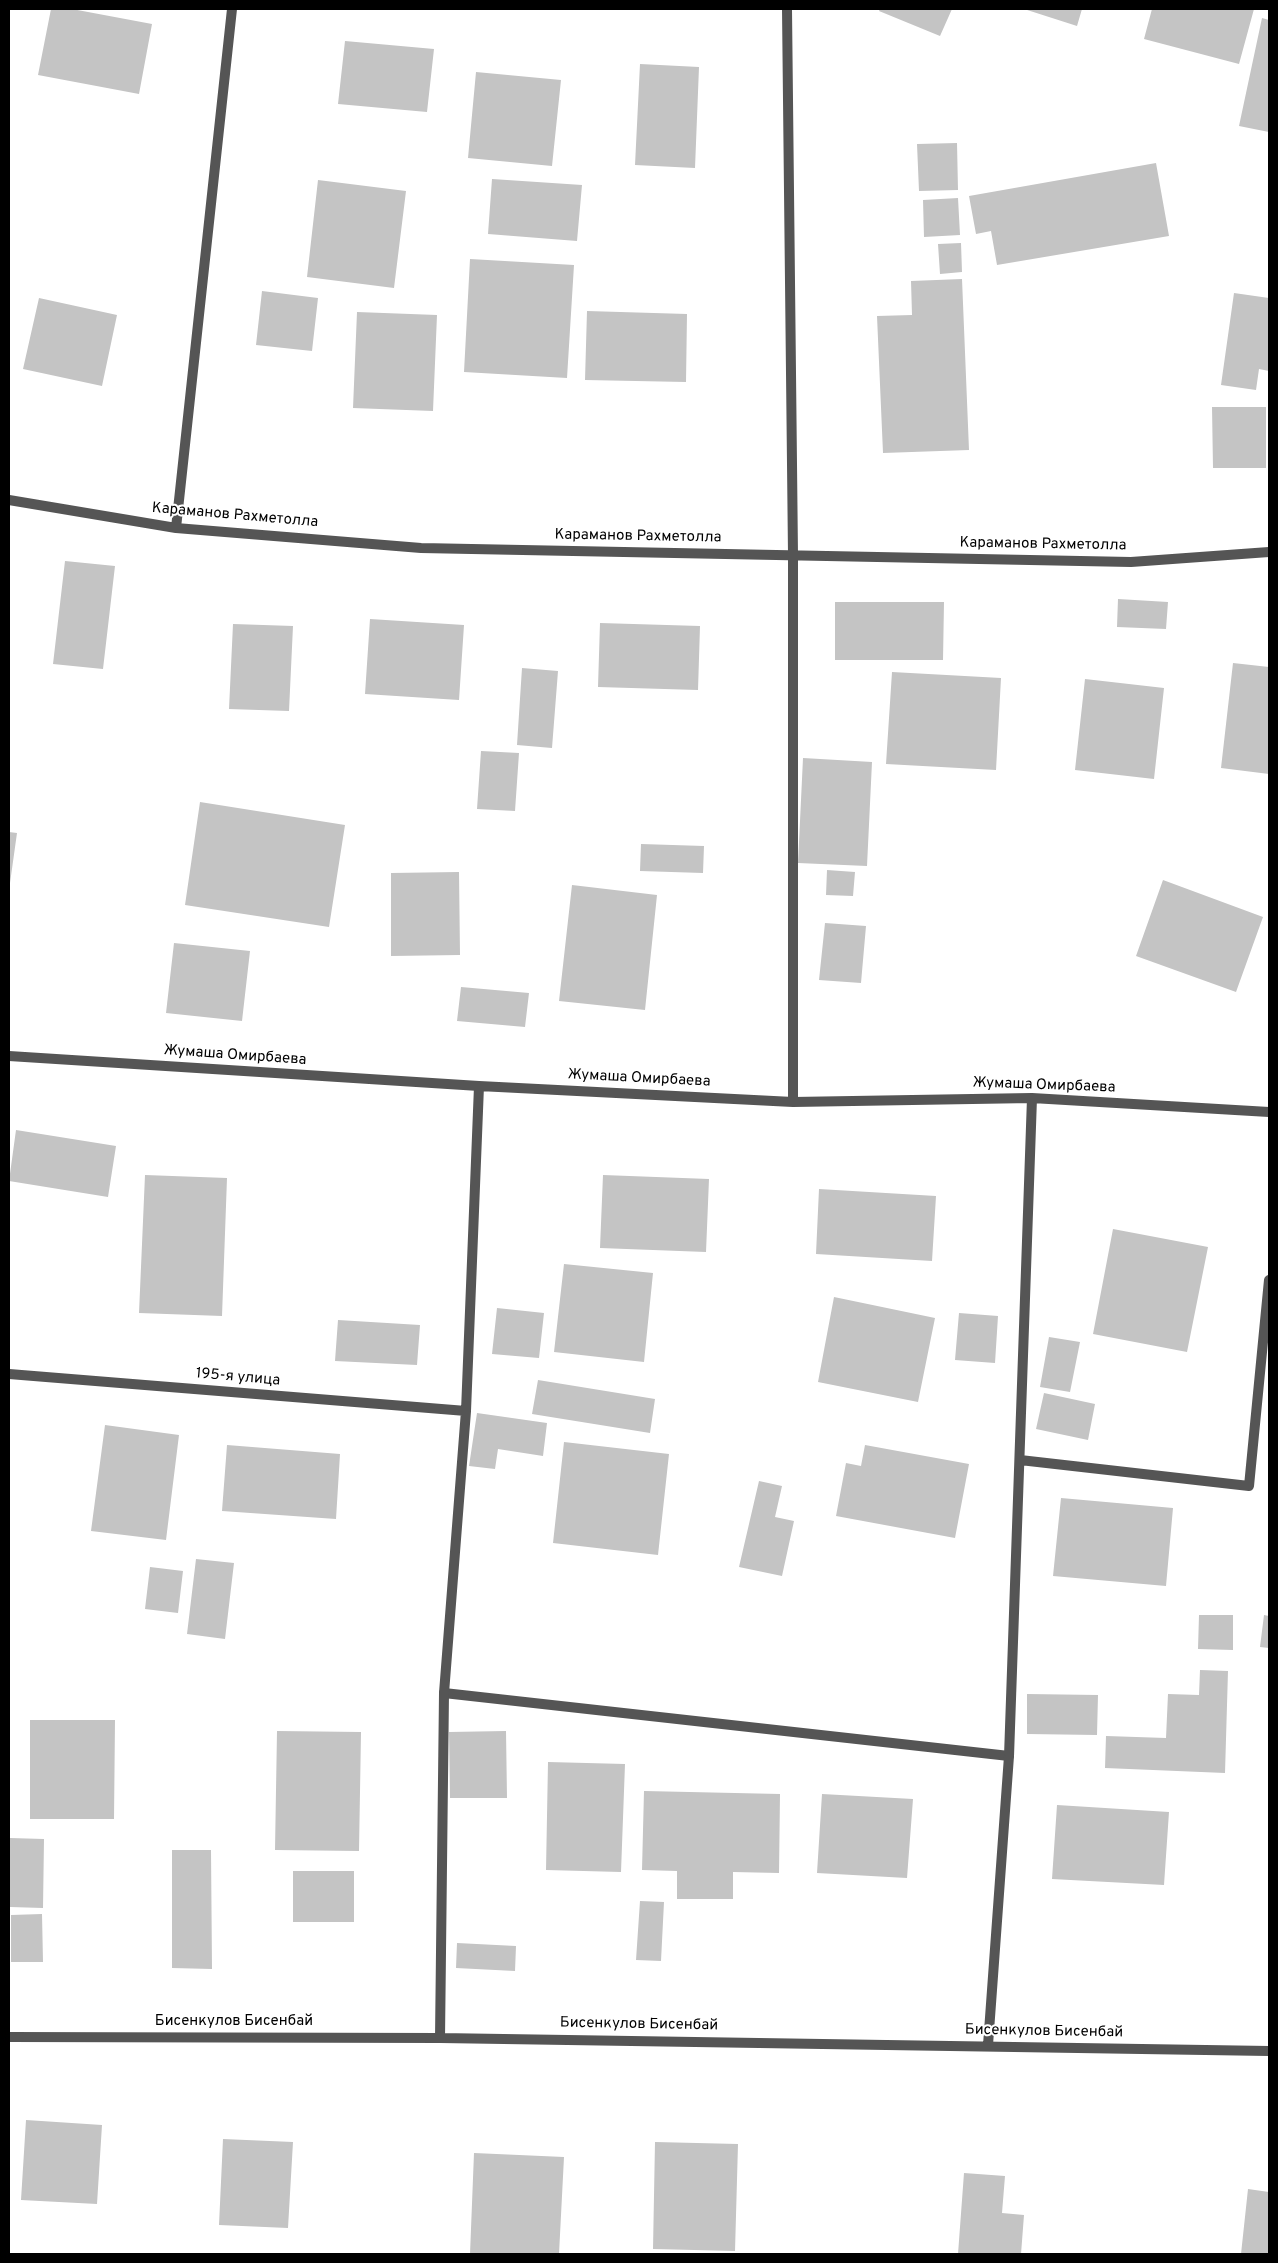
<!DOCTYPE html>
<meta charset="utf-8">
<style>
body{margin:0}
#map{position:relative;width:1278px;height:2263px;overflow:hidden;background:#fff;font-family:Overpass,sans-serif}
canvas{display:block}
.frame{position:absolute;inset:0;border:10px solid #000;pointer-events:none}
</style>
<div id="map">
<canvas width="1278" height="2263"></canvas>
<div class="frame"></div>
</div>
<script>
const c = document.querySelector('canvas').getContext('2d');
c.lineJoin = 'round';
function fillPath(path, color) { c.fillStyle = color; c.fill(path, 'evenodd'); }
const poly = rows => new Path2D(rows.map(r => 'M' + r).join(''));
function stroke(path, color, width, dash) { c.strokeStyle = color; c.lineWidth = width; c.lineCap = dash ? 'butt' : 'round'; c.setLineDash(dash || []); c.stroke(path); }
function write(font, color, halo, rows, align = 'center') {
  c.font = font + ' Overpass,sans-serif'; c.lineWidth = 4; c.setLineDash([]); c.textBaseline = 'middle'; c.strokeStyle = halo; c.fillStyle = color; for (const [text, x, y, turn = 0] of rows) {
    c.save(); c.translate(x, y); c.rotate((+turn || 0) * Math.PI / 180); c.textAlign = isNaN(turn) ? turn : align; if (halo) c.strokeText(text, 0, 0); c.fillText(text, 0, 0); c.restore();
  }
}
fillPath(poly([
 [51,9,72,9,152,24,139,94,38,75],
 [880,9,952,9,940,36,879,11],
 [1024,9,1082,9,1077,26],
 [1152,9,1254,9,1239,64,1144,39],
 [1262,18,1269,20,1269,132,1239,126],
 [345,41,434,49,427,112,338,104],
 [640,64,699,67,695,168,635,165],
 [476,72,561,80,552,166,468,158],
 [957,143,958,190,919,191,917,144],
 [1156,163,1169,236,997,265,991,231,976,234,969,196],
 [492,179,582,185,577,241,488,234],
 [318,180,406,191,394,288,307,277],
 [958,198,960,235,924,237,923,200],
 [961,243,962,272,940,274,938,244],
 [470,259,574,265,567,378,464,372],
 [962,279,969,450,883,453,877,316,912,315,911,281],
 [262,291,318,298,312,351,256,345],
 [1234,293,1269,298,1269,371,1259,369,1256,390,1221,385],
 [39,298,117,315,102,386,23,369],
 [587,311,687,314,686,382,585,380],
 [357,312,437,315,433,411,353,408],
 [1212,407,1266,407,1266,468,1213,468],
 [65,561,115,566,103,669,53,664],
 [1118,599,1168,602,1166,629,1117,627],
 [835,602,944,602,943,660,835,660],
 [370,619,464,625,459,700,365,694],
 [600,623,700,626,698,690,598,687],
 [233,624,293,626,289,711,229,709],
 [1233,663,1269,667,1269,774,1221,768],
 [522,668,558,671,552,748,517,745],
 [892,672,1001,678,996,770,886,764],
 [1085,679,1164,688,1154,779,1075,770],
 [481,751,519,753,515,811,477,809],
 [803,758,872,762,867,866,798,863],
 [200,802,345,825,329,927,185,905],
 [9,832,17,833,10,883,9,883],
 [641,844,704,846,703,873,640,871],
 [827,870,855,872,853,896,826,895],
 [459,872,460,955,391,956,391,873],
 [1163,880,1263,917,1236,992,1136,956],
 [572,885,657,895,645,1010,559,1001],
 [825,923,866,926,861,983,819,980],
 [174,943,250,951,242,1021,166,1013],
 [461,987,529,993,525,1027,457,1021],
 [16,1130,116,1146,108,1197,9,1181],
 [145,1175,227,1178,222,1316,139,1313],
 [603,1175,709,1179,706,1252,600,1248],
 [819,1189,936,1196,932,1261,816,1254],
 [1113,1229,1208,1247,1187,1352,1093,1334],
 [564,1264,653,1273,644,1362,554,1352],
 [834,1297,935,1318,918,1402,818,1382],
 [497,1308,544,1313,539,1358,492,1354],
 [959,1313,998,1316,995,1363,955,1360],
 [338,1320,420,1325,417,1365,335,1361],
 [1049,1337,1080,1342,1070,1392,1040,1387],
 [538,1380,655,1399,650,1433,532,1414],
 [1044,1393,1095,1404,1088,1440,1036,1429],
 [477,1413,547,1423,543,1456,498,1449,495,1469,469,1466],
 [105,1425,179,1435,166,1540,91,1531],
 [564,1442,669,1454,658,1555,553,1543],
 [227,1445,340,1454,336,1519,222,1511],
 [865,1445,969,1464,955,1538,836,1516,846,1463,861,1466],
 [759,1481,782,1486,775,1517,794,1521,782,1576,739,1567],
 [1061,1498,1173,1508,1166,1586,1053,1576],
 [196,1559,234,1563,225,1639,187,1634],
 [150,1567,183,1571,178,1613,145,1609],
 [1199,1615,1233,1615,1233,1650,1198,1649],
 [1264,1615,1269,1616,1269,1648,1260,1647],
 [1200,1670,1228,1671,1225,1773,1105,1768,1106,1736,1166,1738,1168,1694,1199,1695],
 [1027,1694,1098,1695,1097,1735,1027,1734],
 [30,1720,115,1720,114,1819,30,1819],
 [277,1731,361,1732,359,1851,275,1850],
 [506,1731,507,1798,450,1798,449,1732],
 [548,1762,625,1764,621,1872,546,1870],
 [644,1791,780,1794,779,1873,733,1872,733,1899,677,1899,677,1871,642,1870],
 [822,1794,913,1799,907,1878,817,1873],
 [1057,1805,1169,1812,1164,1885,1052,1879],
 [10,1838,44,1839,43,1908,10,1907],
 [172,1850,211,1850,212,1969,172,1968],
 [293,1871,354,1871,354,1922,293,1922],
 [640,1901,664,1902,661,1961,636,1960],
 [42,1914,43,1962,11,1962,11,1915],
 [457,1943,516,1946,515,1971,456,1968],
 [26,2120,102,2125,97,2204,21,2200],
 [223,2139,293,2142,288,2228,219,2225],
 [655,2142,738,2144,735,2251,653,2249],
 [474,2153,564,2157,559,2254,470,2254],
 [964,2173,1005,2176,1002,2213,1024,2215,1021,2254,958,2254],
 [1248,2189,1269,2192,1269,2254,1241,2254]
]), '#c4c4c4');
stroke(poly([
 [444,1693,1009,1756]
]), '#555', 10);
stroke(poly([
 [787,9,793,555,793,1102],
 [9,500,176,528,421,548,1131,562,1269,552],
 [176,528,232,9],
 [9,1056,479,1086,793,1102,1032,1098,1269,1112],
 [9,1374,466,1411],
 [1020,1460,1249,1486,1269,1280],
 [9,2037,440,2038,1269,2051],
 [440,2038,444,1693,466,1411,479,1086],
 [988,2045,1009,1756,1032,1098]
]), '#555', 10);
write('15px', '#000', '#fff', [
 ["Караманов Рахметолла",235,516,5],
 ["Караманов Рахметолла",638,537,1],
 ["Караманов Рахметолла",1043,545,1],
 ["Жумаша Омирбаева",235,1056,4],
 ["Жумаша Омирбаева",639,1079,3],
 ["Жумаша Омирбаева",1044,1086,2],
 ["195-я улица",238,1378,5],
 ["Бисенкулов Бисенбай",234,2022],
 ["Бисенкулов Бисенбай",639,2025,1],
 ["Бисенкулов Бисенбай",1044,2032,1]
]);
</script>
